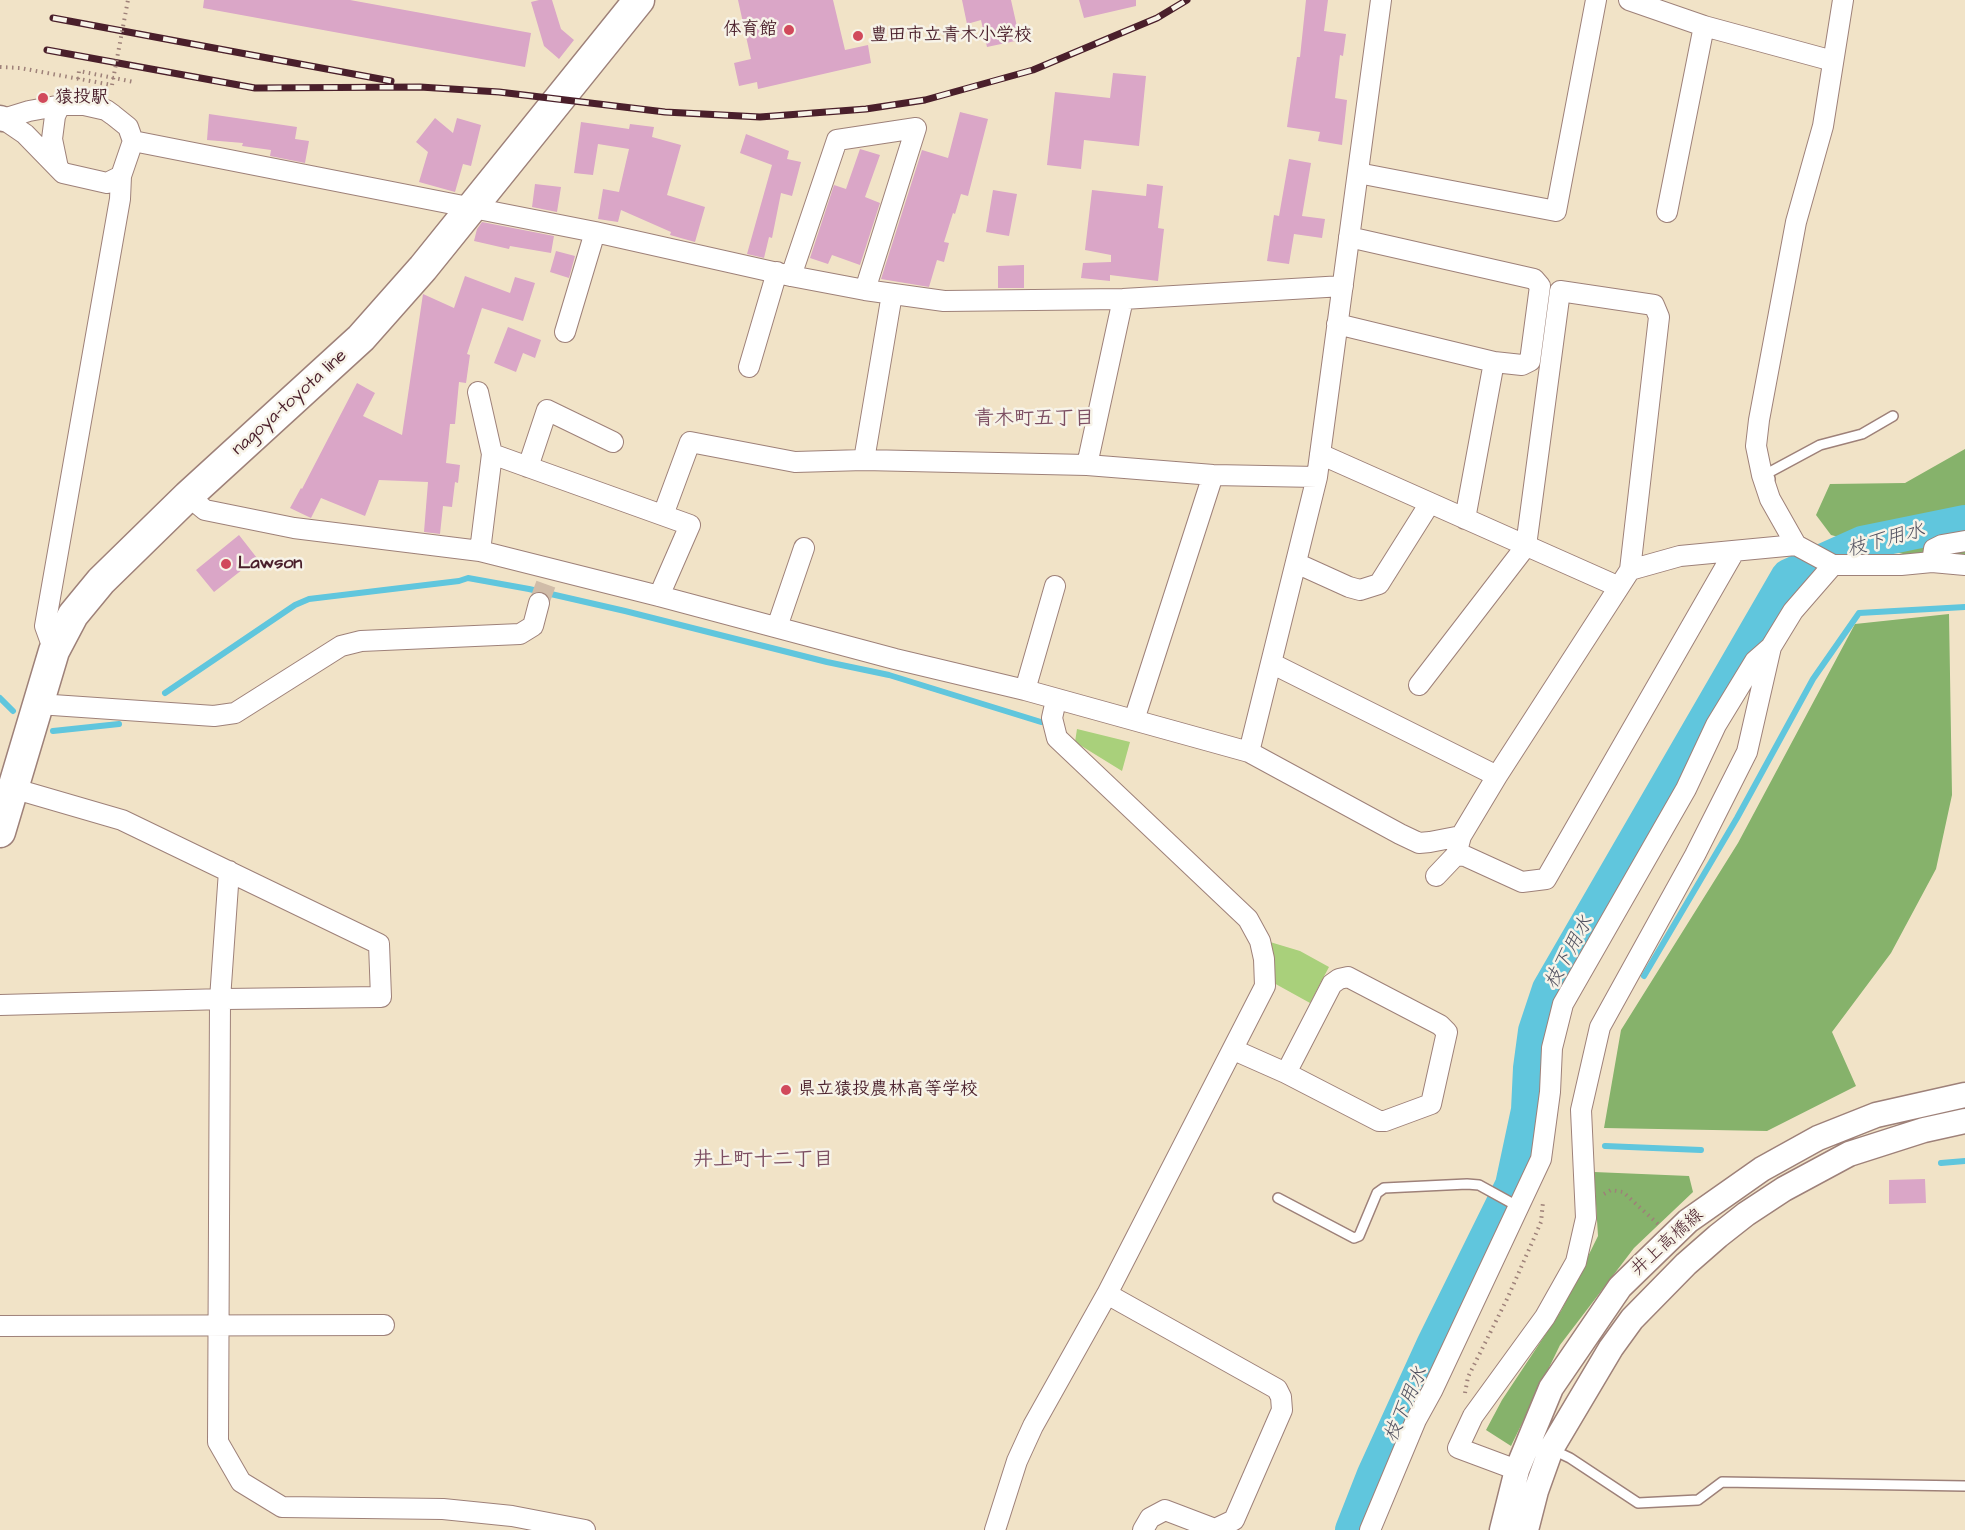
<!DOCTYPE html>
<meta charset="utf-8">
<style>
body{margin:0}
canvas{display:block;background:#f1e3c7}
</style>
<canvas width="1965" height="1530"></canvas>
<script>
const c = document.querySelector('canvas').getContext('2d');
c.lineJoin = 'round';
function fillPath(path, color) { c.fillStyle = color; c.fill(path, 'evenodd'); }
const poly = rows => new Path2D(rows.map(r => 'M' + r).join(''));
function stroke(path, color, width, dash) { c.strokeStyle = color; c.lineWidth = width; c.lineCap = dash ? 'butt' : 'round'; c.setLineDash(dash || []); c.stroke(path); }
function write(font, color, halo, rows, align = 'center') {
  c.font = font + ' "Architects Daughter","Klee One",sans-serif'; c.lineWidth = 5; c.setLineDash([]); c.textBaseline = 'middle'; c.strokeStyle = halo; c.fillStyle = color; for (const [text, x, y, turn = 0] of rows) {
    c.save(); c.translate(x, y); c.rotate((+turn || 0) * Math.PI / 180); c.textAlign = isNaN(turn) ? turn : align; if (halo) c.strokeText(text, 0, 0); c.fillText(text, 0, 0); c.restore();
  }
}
fillPath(poly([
 [1077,729,1130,742,1122,771,1075,742],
 [1270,942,1300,951,1329,967,1310,1003,1272,982]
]), '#a9d07b');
fillPath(poly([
 [1965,449,1965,567,1907,555,1831,535,1816,515,1830,484,1905,483],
 [1949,614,1952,795,1936,869,1891,953,1832,1032,1856,1086,1767,1131,1604,1128,1621,1030,1738,843,1855,624],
 [1594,1172,1689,1176,1693,1192,1634,1248,1560,1345,1511,1446,1486,1430,1502,1400,1561,1311,1598,1236]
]), '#86b26b');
stroke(poly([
 [165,693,295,605,309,599,459,581,468,578,529,589,625,611,827,662,889,675,1041,722],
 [0,698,13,711],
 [53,731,119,724],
 [1644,976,1737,818,1813,679,1859,613,1965,607],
 [1605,1146,1701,1150],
 [1941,1163,1965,1161]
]), '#60c6dd', 6);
stroke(poly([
 [1352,1530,1374,1474,1433,1345,1512,1185,1528,1110,1530,1068,1535,1031,1549,989,1788,576,1862,543,1965,522]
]), '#60c6dd', 34);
fillPath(poly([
 [204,0,350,0,531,33,525,67,203,8],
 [539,0,552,0,561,29,574,40,559,59,544,46,531,2],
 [738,0,833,0,845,50,868,45,871,63,758,89,757,82,739,86,734,63,751,59],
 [962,0,1011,0,1020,40,987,47,981,20,967,24],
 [1079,0,1136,0,1136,6,1084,18],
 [1306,0,1328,0,1324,31,1346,34,1343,56,1340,55,1335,98,1347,100,1342,145,1318,141,1320,132,1287,127,1297,57,1300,57],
 [1113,73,1146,76,1139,146,1084,140,1081,169,1047,165,1055,92,1110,98],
 [960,112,988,119,968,196,961,194,955,214,953,213,944,242,949,243,944,262,937,260,929,287,881,279,922,150,948,158],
 [209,114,297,127,295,139,309,141,305,163,270,156,271,150,242,146,243,143,207,140],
 [435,118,453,133,457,118,481,125,471,166,463,164,455,192,419,182,428,152,416,142],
 [581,122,629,129,630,124,654,127,652,137,681,145,667,195,705,207,695,242,670,235,671,232,621,210,618,222,598,219,603,189,619,192,629,149,598,144,593,175,574,173],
 [746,134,789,151,787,159,801,162,792,196,781,193,772,238,769,237,764,258,747,254,772,165,740,153],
 [860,149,880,155,865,197,880,203,860,265,832,255,828,264,810,258,834,185,846,189],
 [1289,159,1311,163,1302,216,1325,219,1322,238,1294,234,1289,264,1267,261,1274,215,1279,216],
 [535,184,561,187,557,212,532,207],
 [1147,184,1163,186,1158,228,1164,229,1158,281,1110,275,1110,281,1081,278,1083,263,1111,262,1111,255,1085,250,1092,190,1146,196],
 [993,190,1017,194,1009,236,986,232],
 [482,222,554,236,551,253,510,246,509,249,474,241,477,229],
 [556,251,575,256,569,278,550,272],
 [1024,265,1024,288,998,288,998,266],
 [465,276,510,293,515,277,535,283,523,321,482,308,467,354,470,355,466,383,459,382,455,424,450,424,446,463,460,465,458,483,455,482,452,507,443,506,440,534,424,532,428,482,379,480,365,516,321,498,311,518,290,508,301,488,302,489,357,383,375,393,363,416,402,435,423,294,454,308],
 [508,327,541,340,535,358,523,353,516,372,494,363],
 [239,535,257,558,214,592,196,570],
 [1925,1179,1926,1203,1889,1204,1889,1180]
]), '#daa6c7');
stroke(poly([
 [539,603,547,581]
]), '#d0bca8', 20, [20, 10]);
const service = poly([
 [1770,479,1768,473,1820,445,1862,434,1893,416],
 [1278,1198,1354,1238,1359,1236,1377,1193,1384,1188,1467,1184,1479,1185,1519,1207],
 [1553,1450,1570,1458,1638,1503,1698,1500,1722,1482,1965,1486]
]);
const minor = poly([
 [1629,0,1704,26,1833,61],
 [1843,0,1823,126,1796,222,1759,420,1756,446,1762,475,1770,499,1796,545,1833,565,1901,565,1932,562,1965,565],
 [3,119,29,111,62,105,84,105,106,110,113,115,128,127,133,141,121,176,120,199,45,626,54,651],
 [3,119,25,134,63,173,107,183,121,176],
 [133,141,595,232,791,276,865,290,944,301,1123,299,1343,286],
 [58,168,52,139,55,116,60,105],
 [1358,173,1556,211,1596,0],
 [1667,212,1704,26],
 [791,276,837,140,916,128,865,290],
 [1337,324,1494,362,1522,365,1530,361,1540,286,1534,279,1349,237],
 [565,332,595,232],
 [749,367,777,272],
 [478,392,492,454],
 [1320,454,1617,586],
 [864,460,892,294],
 [1087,465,1123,299],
 [528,467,547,410,613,442],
 [188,496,205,510,294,528,480,551,659,596,895,659,1025,690,1249,752,1400,834,1419,843,1430,842,1461,836,1497,776,1630,570,1659,317,1654,305,1560,291,1526,546,1419,685],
 [663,515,690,442,795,462,864,460,1087,465,1213,475,1317,477],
 [1465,519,1494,362],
 [480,551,492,454,690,525,659,596],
 [1932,562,1934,549,1942,545,1965,541],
 [1296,563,1349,587,1360,590,1379,584,1430,503],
 [1630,570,1680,556,1796,545],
 [777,627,804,548],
 [1271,663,1497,776],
 [1025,690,1055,586],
 [38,704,214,716,235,713,341,646,361,641,520,634,533,626,539,603],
 [1134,720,1213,475],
 [1249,752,1317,477,1381,0],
 [1461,836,1456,855,1465,856,1522,882,1546,879,1734,552],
 [229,871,220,999,218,1442,241,1482,282,1507,443,1509,512,1516,585,1530],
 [1436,876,1456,855],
 [0,1005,225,999,381,997,379,944,122,820,12,788],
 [1234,1050,1286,1073,1379,1121,1385,1121,1431,1104,1447,1032,1440,1025,1348,977,1339,979,1332,984,1286,1073],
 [1107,1294,1277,1389,1281,1397,1282,1410,1234,1520,1215,1529,1165,1510,1150,1518,1143,1530],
 [0,1326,384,1325],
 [1517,1470,1458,1448,1473,1416,1545,1317,1576,1262,1586,1218,1581,1110,1600,1027,1695,855,1747,752,1771,647,1793,611,1833,565],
 [995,1530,1017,1461,1033,1426,1107,1294,1265,986,1264,959,1260,941,1248,919,1057,738,1052,718,1056,700],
 [1370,1530,1416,1420,1432,1391,1541,1159,1550,1092,1552,1048,1563,1004,1686,789,1716,725,1755,661,1771,647]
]);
const tertiary = poly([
 [0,118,3,119],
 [1502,1530,1517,1470,1551,1388,1620,1287,1688,1221,1762,1169,1818,1138,1876,1115,1965,1095],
 [1526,1530,1536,1491,1551,1449,1611,1348,1632,1319,1686,1264,1718,1236,1746,1214,1784,1189,1849,1154,1924,1130,1965,1121]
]);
const primary = poly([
 [0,832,54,651,73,615,101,581,188,496,361,338,423,268,639,0]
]);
stroke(service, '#9e8179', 12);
stroke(minor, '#9e8179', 22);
stroke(tertiary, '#9e8179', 27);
stroke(primary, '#9e8179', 33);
stroke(poly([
 [0,67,20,68,112,85],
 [78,79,79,71,134,82],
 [1604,1194,1611,1190,1623,1192,1658,1224],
 [1465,1393,1468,1377,1507,1299,1535,1236,1541,1222,1543,1202]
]), '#9e8179', 4, [1.5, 4.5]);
stroke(service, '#fff', 9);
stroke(minor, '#fff', 20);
stroke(tertiary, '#fff', 24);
stroke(primary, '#fff', 30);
const rail = poly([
 [53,18,391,81],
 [47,50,255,88,420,87,499,92,665,112,760,117,866,109,925,100,1033,70,1157,18,1187,0]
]);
stroke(rail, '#4a1f2b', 7);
stroke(rail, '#f7f3e8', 4.5, [14]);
stroke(poly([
 [112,85,128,0]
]), '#9e8179', 4, [1.5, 4.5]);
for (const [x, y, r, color] of [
 [789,30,6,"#d1495b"],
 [858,36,6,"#d1495b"],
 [43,98,6,"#d1495b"],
 [226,564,6,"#d1495b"],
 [786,1090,6,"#d1495b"]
]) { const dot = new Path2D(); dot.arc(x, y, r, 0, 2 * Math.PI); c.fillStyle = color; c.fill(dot); stroke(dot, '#f7f3e8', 2); }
write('bold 18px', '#4a1f2b', '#f7f3e8', [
 ["体育館",777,30,"right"],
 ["豊田市立青木小学校",870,36],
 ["猿投駅",55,98],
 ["Lawson",238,564],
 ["県立猿投農林高等学校",798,1090]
], 'left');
write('18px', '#4a1f2b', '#f7f3e8', [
 ["nagoya-toyota line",290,403,-42],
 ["井上高橋線",1668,1243,-42]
]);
write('bold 20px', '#7c4e62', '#f7f3e8', [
 ["青木町五丁目",1034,420],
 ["井上町十二丁目",763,1161]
]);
write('italic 20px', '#515160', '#f7f3e8', [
 ["枝下用水",1886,541,-15],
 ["枝下用水",1570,953,-61],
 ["枝下用水",1407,1405,-66]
]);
</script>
